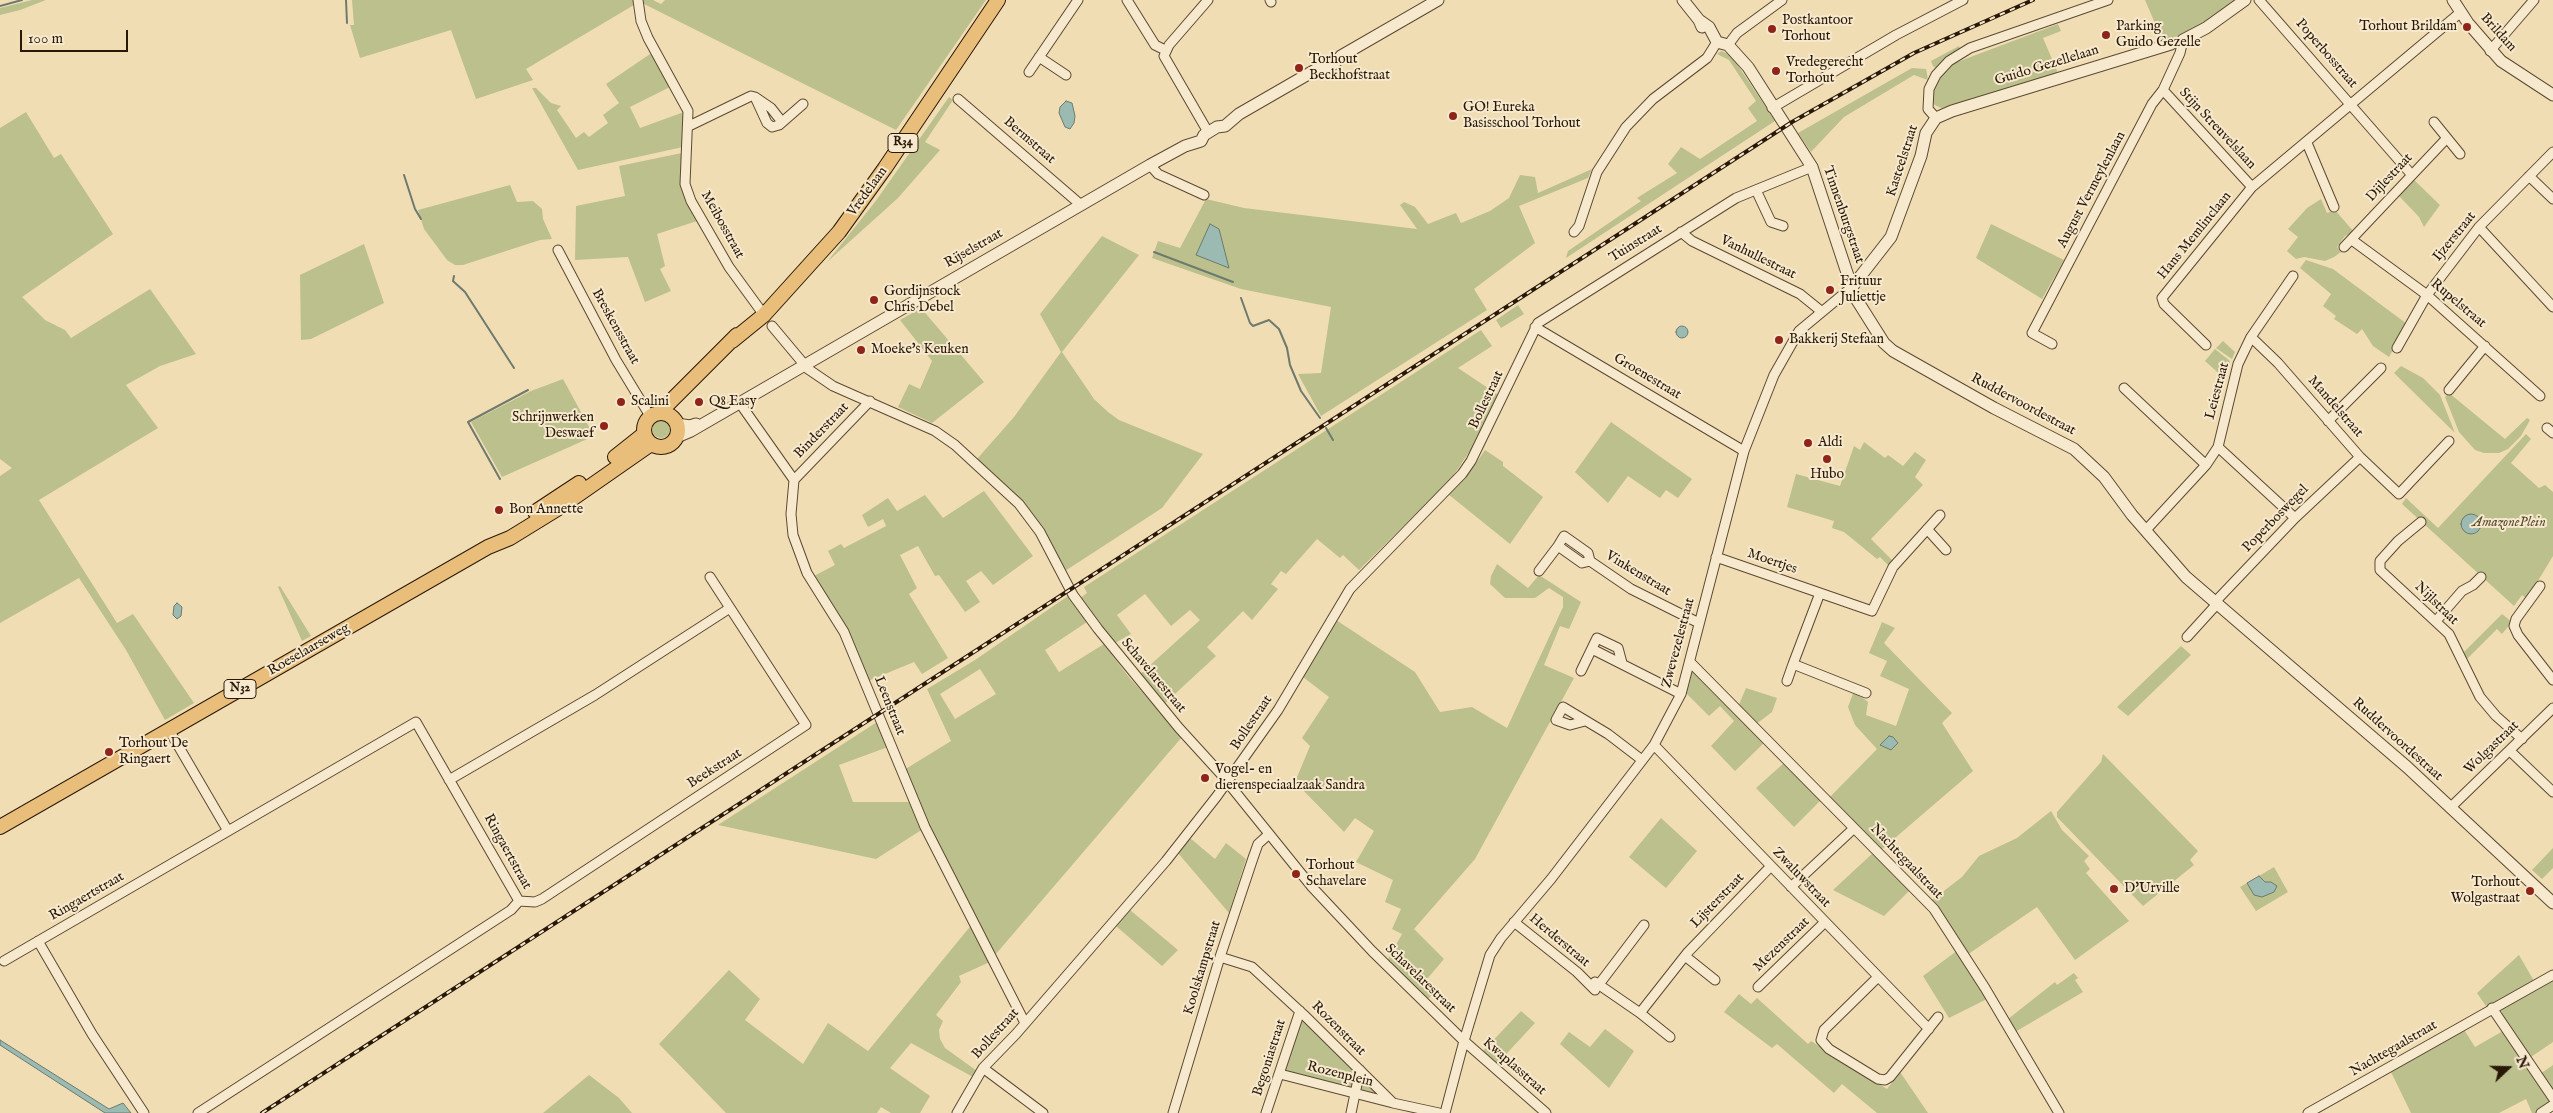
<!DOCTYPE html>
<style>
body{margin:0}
#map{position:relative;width:2553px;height:1113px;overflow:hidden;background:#f1ddb4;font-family:"IM FELL English",serif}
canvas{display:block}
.north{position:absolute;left:2483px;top:1043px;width:50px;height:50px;-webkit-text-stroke:4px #f6e9ce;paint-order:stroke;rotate:69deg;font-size:14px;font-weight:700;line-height:20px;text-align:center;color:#2a1807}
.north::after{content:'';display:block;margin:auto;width:18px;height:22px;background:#2a1807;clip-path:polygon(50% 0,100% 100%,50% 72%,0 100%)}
.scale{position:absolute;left:20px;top:30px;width:108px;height:22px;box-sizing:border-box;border:2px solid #2a1807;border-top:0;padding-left:6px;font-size:15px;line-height:18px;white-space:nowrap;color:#2a1807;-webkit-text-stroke:4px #f6e9ce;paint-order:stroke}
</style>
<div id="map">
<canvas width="2553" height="1113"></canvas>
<div class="north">N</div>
<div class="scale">100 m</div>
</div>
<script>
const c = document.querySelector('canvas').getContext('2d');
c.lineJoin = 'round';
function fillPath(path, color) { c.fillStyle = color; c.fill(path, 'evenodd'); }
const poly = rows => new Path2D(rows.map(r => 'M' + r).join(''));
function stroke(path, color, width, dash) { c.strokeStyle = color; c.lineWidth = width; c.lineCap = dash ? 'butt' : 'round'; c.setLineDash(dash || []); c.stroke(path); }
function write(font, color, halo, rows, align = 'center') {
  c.font = font + ' "IM FELL English",serif'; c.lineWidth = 4; c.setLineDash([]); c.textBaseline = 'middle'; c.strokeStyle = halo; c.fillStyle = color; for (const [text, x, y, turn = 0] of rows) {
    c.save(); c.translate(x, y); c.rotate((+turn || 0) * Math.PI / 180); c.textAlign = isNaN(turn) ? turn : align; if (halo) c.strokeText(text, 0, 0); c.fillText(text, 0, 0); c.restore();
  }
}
fillPath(poly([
 [32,0,46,0,20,10,0,15,0,8],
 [352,0,634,0,634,5,526,69,533,80,476,99,451,30,360,58,350,25,354,25],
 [641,0,653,0,661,4,665,0,986,0,896,130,642,3],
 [2145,0,2234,0,2197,28,2163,42],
 [2058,24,2061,31,2043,38,2058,73,1951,106,1941,108,1933,104,1932,97,1937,82,1952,64],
 [1959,46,1961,51,1937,69,1933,66,1931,61],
 [1721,51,1731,55,1775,121,1566,258,1568,251,1641,201,1637,198,1677,173,1668,164,1681,147,1700,159,1757,121,1748,108,1756,101,1729,60,1717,54],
 [650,54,654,55,672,86,630,107,640,128,684,112,683,147,578,170,532,88,536,88,551,103,561,106,557,110,576,138,584,132,589,137,608,123,603,115,619,103,606,84],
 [1912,68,1926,69,1928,80,1914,75,1844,117,1811,152,1798,133],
 [949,97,953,100,925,142,940,150,898,198,827,262,875,202],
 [26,112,54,158,61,154,113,234,22,297,45,320,65,330,71,338,150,289,196,354,160,366,126,385,158,428,39,500,117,623,133,614,194,703,165,720,126,650,79,578,0,623,0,476,12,468,0,459,0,128],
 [682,153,681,187,697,221,657,234,665,266,660,269,671,291,645,302,628,257,575,260,576,206,625,196,619,166],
 [1592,169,1588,178,1519,206,1535,243,1474,289,1487,310,1321,416,1298,374,1321,373,1331,307,1241,289,1152,258,1158,241,1180,248,1206,199,1244,208,1417,229,1400,205,1404,202,1415,207,1428,224,1456,213,1461,223,1490,211,1509,198,1520,175,1535,177,1538,193],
 [2413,179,2440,205,2424,227,2419,217,2399,196],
 [510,185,517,202,533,201,542,209,543,219,552,239,540,240,463,265,455,265,447,260,424,229,418,210],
 [2321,199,2327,213,2335,210,2354,232,2345,236,2337,247,2341,252,2334,257,2325,261,2304,257,2296,259,2287,251,2298,237,2288,229,2307,208],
 [1991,224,2064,260,2042,299,1976,258],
 [1102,236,1139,255,1062,352,1094,399,1108,412,1119,420,1203,454,1162,508,1065,571,1043,527,1011,491,977,459,1014,417,1061,352,1040,314],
 [364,244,384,303,311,339,301,340,300,275],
 [2306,260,2333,269,2407,324,2389,357,2373,346,2362,329,2357,334,2334,319,2336,316,2323,306,2331,294,2300,268],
 [1518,305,1524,314,1501,328,1496,320],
 [921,308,984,382,932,423,898,407,909,384,920,389,932,361,900,320],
 [1481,330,1492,346,1458,368,1500,396,1486,427,1451,479,1359,570,1343,555,1340,558,1317,539,1286,574,1281,571,1271,584,1278,589,1252,620,1243,611,1207,647,1216,656,1163,705,1138,676,1200,620,1190,610,1171,626,1145,594,1117,615,1131,634,1113,644,1080,598,1087,593,1084,587],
 [2223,341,2235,352,2232,359,2216,348],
 [2215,349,2230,361,2224,378,2205,361],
 [2401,366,2423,378,2440,395,2455,433,2394,373],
 [563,379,594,436,502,477,471,422,531,391],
 [2449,393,2505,439,2527,418,2530,420,2521,436,2508,449,2499,453,2484,453,2475,450,2459,432,2445,397],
 '652 429a9 9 0 1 1 18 0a9 9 0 1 1-18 0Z',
 [1611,422,1692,479,1678,498,1666,490,1660,498,1628,476,1608,503,1575,472],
 [2526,434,2531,439,2511,463,2539,488,2545,485,2553,492,2553,556,2527,599,2522,595,2514,606,2402,504,2406,498,2438,528],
 [1864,442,1885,458,1888,455,1903,466,1915,452,1926,460,1915,477,1923,485,1871,539,1893,561,1889,566,1880,557,1877,559,1844,532,1832,528,1834,521,1787,507,1796,474,1840,486,1854,446,1860,450],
 [1485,450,1503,462,1503,466,1543,497,1510,544,1448,494,1471,470],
 [984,491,1033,556,993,585,981,571,966,581,980,602,965,612,939,575,935,576,918,546,900,555,917,588,909,594,948,658,922,674,914,662,868,681,845,626,814,576,835,565,828,551,841,544,844,548,886,526,883,519,868,527,862,515,888,498,897,511,925,495,943,518],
 [1497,564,1528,588,1539,575,1581,602,1569,629,1560,626,1544,665,1574,678,1475,859,1414,929,1444,959,1427,979,1438,989,1427,1000,1387,961,1402,934,1392,929,1401,909,1385,902,1393,880,1356,862,1374,831,1355,818,1344,832,1295,782,1310,746,1302,738,1329,697,1303,677,1336,620,1415,672,1440,712,1472,707,1507,728,1563,607,1563,597,1549,588,1535,598,1505,598,1490,584,1491,576],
 [280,586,311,636,302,641,278,587],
 [1068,596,1087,622,1045,650,1059,672,1104,644,1128,676,1182,737,995,955,934,838,904,770,951,741,927,689,975,660],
 [980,669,996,694,955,719,940,694],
 [2502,614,2512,622,2502,634,2497,629,2467,659,2464,652],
 [1882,622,1895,628,1884,643,1952,713,1942,723,1973,771,1881,850,1829,798,1877,749,1855,725,1848,707,1854,691,1868,702,1866,715,1896,726,1909,689,1880,676,1887,661,1869,653],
 [2181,646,2191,655,2128,716,2117,707],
 [1693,670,1764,743,1735,771,1711,746,1734,721,1720,706,1709,716,1686,693],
 [1746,688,1777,698,1772,712,1755,725,1738,707],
 [877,722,888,747,839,765,853,802,910,802,923,829,876,859,718,825],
 [2103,754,2198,851,2190,860,2194,865,2143,906,2057,817,2057,812,2101,762],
 [1784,763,1821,800,1794,827,1756,788],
 [2051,811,2062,830,2089,856,2084,861,2090,869,2086,873,2129,921,2075,960,2037,907,1967,955,1932,900,1962,877,1979,856,2017,838],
 [1661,818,1697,851,1666,888,1629,857],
 [1190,838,1215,859,1226,843,1246,859,1229,913,1178,853],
 [2553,848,2553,868,2542,879,2532,870],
 [1874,852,1912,888,1884,916,1833,890],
 [2274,867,2288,892,2256,911,2240,887,2247,883,2254,895,2271,882,2265,882,2259,876],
 [1130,910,1178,950,1162,966,1116,926],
 [973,923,992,961,959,976,961,982,936,1015,943,1021,939,1030,940,1039,945,1048,977,1071,973,1077,911,1043,890,1068,930,1096,920,1113,891,1113,881,1107,877,1113,726,1113,659,1044,729,970,760,999,745,1020,803,1064,828,1023,868,1051],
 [1958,950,1989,998,1949,1018,1923,976],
 [2519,955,2534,981,2488,1009,2477,993],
 [2074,973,2078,978,2075,980,2083,992,2015,1032,2008,1019,2055,982,2057,985],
 [2553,979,2553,1042,2528,1059,2502,1015,2501,1008],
 [1739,994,1751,1004,1757,998,1808,1044,1811,1041,1887,1089,1900,1072,1928,1113,1877,1113,1842,1084,1834,1093,1777,1044,1772,1048,1724,1012],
 [1521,1011,1535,1023,1497,1064,1483,1051],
 [1303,1021,1354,1070,1352,1088,1288,1072,1285,1069,1300,1022],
 [2463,1028,2475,1047,2503,1031,2551,1101,2537,1113,2532,1113,2526,1099,2499,1113,2411,1113,2390,1070],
 [1605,1029,1634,1051,1609,1088,1560,1044,1569,1032,1590,1047],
 [2553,1065,2553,1093,2540,1074],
 [589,1075,619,1098,632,1113,543,1113],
 [1365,1080,1379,1094,1360,1089,1362,1081]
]), '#bbc08c');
const water = poly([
 [1066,101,1072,103,1075,116,1074,123,1070,129,1065,127,1059,113,1060,107,1066,101],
 [1210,224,1219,229,1229,268,1196,255,1210,224],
 '1676 332a6 6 0 1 1 12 0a6 6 0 1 1-12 0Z',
 '2461 524a10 10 0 1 1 20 0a10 10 0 1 1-20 0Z',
 [177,603,182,607,181,616,177,619,173,615,174,606,177,603],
 [1889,736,1893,737,1898,743,1891,750,1880,745,1889,736],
 [2259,876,2265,882,2271,882,2277,886,2274,892,2262,897,2254,895,2247,883,2259,876],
 [0,1040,109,1109,123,1103,131,1113,105,1113,0,1045,0,1040]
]);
fillPath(water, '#9bbbb2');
stroke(water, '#6e7a6e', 1);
stroke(poly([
 [346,0,347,23],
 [0,6,22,0],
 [404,175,415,209,421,219],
 [1154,252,1233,282],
 [454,276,453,281,465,292,514,368],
 [1241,298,1250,323,1253,326,1269,320,1279,329,1287,348,1290,365,1301,391,1320,418],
 [1326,428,1333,440],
 [500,479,468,422,528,390]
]), '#6e7a6e', 2);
const minor = poly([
 [638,0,641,21,648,38,688,111,685,184,691,201,729,267,764,315],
 [1127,0,1155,45,1165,50],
 [1208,0,1169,45,1164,56,1208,132],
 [1270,0,1271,2],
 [2259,0,2411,174],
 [1728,45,1737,33,1782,0],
 [2490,51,2534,0],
 [1039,57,1066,75],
 [1029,72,1078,0],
 [2163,90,2252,187],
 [755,97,771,108,782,122],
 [958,99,1081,205],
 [1772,108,1896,35,1963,0],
 [1936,118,1928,109,1929,89,1936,75,1949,61,1970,48,2108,0],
 [689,126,751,96,755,97,767,123,772,127,779,125,803,104],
 [2447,138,2460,154],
 [2307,143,2334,207],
 [1150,165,1158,174,1204,195],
 [2529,176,2553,199],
 [1756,190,1771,222,1783,226],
 [2479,227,2553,307],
 [1574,232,1579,226,1597,172,1626,127,1653,99,1707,58,1717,42],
 [1681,232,1692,241,1800,294,1821,311],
 [2352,240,2427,295,2540,396],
 [2344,247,2447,138,2434,122],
 [558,250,616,360,650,416],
 [772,326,808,369,833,386,935,431,955,445,1019,504,1040,532,1073,595,1098,629,1179,728,1220,773,1312,887,1372,951,1464,1041,1546,1113],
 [1535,327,1744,451],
 [2251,337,2278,363,2360,457,2399,494,2449,441],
 [2052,344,2032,333,2152,104,2163,90,2180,53,2183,40],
 [2206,345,2164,304,2162,298,2252,187,2461,12],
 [2397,348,2427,295,2479,227,2553,152],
 [2124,388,2206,465],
 [2449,390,2485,346],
 [739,402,794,480,791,514,793,535,807,573,844,632,925,827,1025,1023],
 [2328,421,2381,368],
 [2547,428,2553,433],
 [2218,447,2295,518],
 [794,480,870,401],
 [2421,522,2398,541,2380,561,2380,570,2449,634,2480,697,2496,716,2522,739],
 [1927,529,1946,550],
 [2146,530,2206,465,2218,447,2238,364,2251,337,2293,276],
 [1716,557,1872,611,1893,567,1940,515],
 [1590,561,1582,563,1558,546,1564,536,1588,553,1590,561,1631,589,1699,623],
 [1539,571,1558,546],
 [2540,586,2516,619,2514,626,2518,635,2553,680],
 [1820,593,1793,664,1866,693],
 [2215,602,2295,518,2360,457],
 [2436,621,2462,591,2473,585,2481,577],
 [2187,637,2217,604],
 [1592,649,1681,694],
 [1691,663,1934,909,1985,988,2059,1113],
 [1581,671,1597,638,1618,648,1622,663],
 [1787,681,1793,664],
 [1585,721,1570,725,1556,720,1563,707,1608,734,1642,760],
 [169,730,228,831],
 [1654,745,1929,1029],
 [2510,751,2553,792],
 [449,780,595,695,730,608],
 [2450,808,2553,708],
 [1791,887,1851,831],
 [519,901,535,902,542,899,806,725,710,577],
 [1514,922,1577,972,1595,990],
 [38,941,92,1034,144,1113],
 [1685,956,1715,980],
 [1220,957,1252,967,1304,1015,1393,1103,1439,1113],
 [4,961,416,722,519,901],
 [1878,977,1824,1030,1821,1040,1829,1049,1878,1079,1885,1080,1890,1077,1938,1017],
 [1595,982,1640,1013],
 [1600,983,1644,925],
 [1758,987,1825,922],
 [2492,1008,2553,1098],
 [1670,1037,1640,1013,1688,952,1771,866],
 [983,1068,1043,1113],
 [1280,1074,1393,1103],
 [198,1113,511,910,519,901],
 [957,1113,983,1068,1016,1034,1166,861,1217,796,1278,710,1350,589,1462,474,1471,461,1538,323,1736,198,1812,167],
 [1173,1113,1220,957,1253,858,1258,844,1268,835],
 [1266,1113,1300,1011],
 [1351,1113,1360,1070],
 [1445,1113,1464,1041,1490,955,1501,938,1551,879,1654,745,1681,694,1744,451,1774,375,1799,331,1852,287],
 [2308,1113,2553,975],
 [2541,1113,2553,1105]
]);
const tertiary = poly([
 [1683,0,1699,20,1702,27],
 [2453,0,2468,23,2501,61,2553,95],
 [1699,20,1709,27,1717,42,1728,45,1748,67,1812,167,1855,297,1884,343,1893,351,1994,408,2074,449,2104,477,2132,515,2186,577,2407,767,2553,903],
 [2183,40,2206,28,2245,0],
 [1852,287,1891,237,1921,156,1926,133,1936,118,1952,111,2171,44],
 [677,424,690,426,696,424],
 [677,437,691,431,1150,165,1185,146,1201,141,1204,135,1217,127,1225,126,1239,114,1317,69,1334,64,1341,56,1438,0]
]);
const primary = poly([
 [732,341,764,315,839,232,885,168,998,0],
 '644 430a17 17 0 1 1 34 0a17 17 0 1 1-34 0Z',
 [659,413,737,335],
 [615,457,644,434],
 [535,512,579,483],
 [0,827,488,547,510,538,562,506,651,444]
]);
stroke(minor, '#5c4932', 11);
stroke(tertiary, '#5c4932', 13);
stroke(primary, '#2a1807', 16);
stroke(minor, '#f6e9ce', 9);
stroke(tertiary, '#f6e9ce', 11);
stroke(primary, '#e8be7a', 14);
const rail = poly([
 [262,1113,1792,122,1914,53,2033,0]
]);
stroke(rail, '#2a1807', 4);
stroke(rail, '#f6e9ce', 2, [5.5]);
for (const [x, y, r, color] of [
 [2467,27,5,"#8f2418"],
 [1772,29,5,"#8f2418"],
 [2106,35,5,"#8f2418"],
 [1299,68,5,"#8f2418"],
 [1776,71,5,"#8f2418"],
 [1453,116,5,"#8f2418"],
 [1830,290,5,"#8f2418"],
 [874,300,5,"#8f2418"],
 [1779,340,5,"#8f2418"],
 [861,350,5,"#8f2418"],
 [621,402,5,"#8f2418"],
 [699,402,5,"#8f2418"],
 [604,426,5,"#8f2418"],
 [1808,443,5,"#8f2418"],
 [1827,459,5,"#8f2418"],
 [499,510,5,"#8f2418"],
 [109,752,5,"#8f2418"],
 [1205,778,5,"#8f2418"],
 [1296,874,5,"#8f2418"],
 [2114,889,5,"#8f2418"],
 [2530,891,5,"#8f2418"]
]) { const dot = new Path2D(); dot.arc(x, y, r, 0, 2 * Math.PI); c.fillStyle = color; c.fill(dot); stroke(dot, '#f6e9ce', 2); }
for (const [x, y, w] of [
 [903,143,30],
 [240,689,32]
]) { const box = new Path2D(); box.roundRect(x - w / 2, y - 9.5, w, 19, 4); c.fillStyle = '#f6e9ce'; c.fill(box); stroke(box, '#2a1807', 1); }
write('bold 12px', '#2a1807', null, [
 ["R34",903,143],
 ["N32",240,689]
]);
write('14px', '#2a1807', '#f6e9ce', [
 ["Postkantoor",1782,21],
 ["Torhout",1782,37],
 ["Parking",2116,27],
 ["Guido Gezelle",2116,43],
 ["Torhout Brildam",2457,27,"right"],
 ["Torhout",1309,60],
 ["Beckhofstraat",1309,76],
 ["Vredegerecht",1786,63],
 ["Torhout",1786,79],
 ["GO! Eureka",1463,108],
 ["Basisschool Torhout",1463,124],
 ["Frituur",1840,282],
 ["Juliettje",1840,298],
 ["Gordijnstock",884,292],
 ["Chris Debel",884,308],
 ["Bakkerij Stefaan",1789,340],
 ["Moeke's Keuken",871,350],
 ["Scalini",631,402],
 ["Q8 Easy",709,402],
 ["Schrijnwerken",594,418,"right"],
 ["Deswaef",594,434,"right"],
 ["Aldi",1818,443],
 ["Hubo",1827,475,"center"],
 ["Bon Annette",509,510],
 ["Torhout De",119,744],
 ["Ringaert",119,760],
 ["Vogel- en",1215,770],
 ["dierenspeciaalzaak Sandra",1215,786],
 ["Torhout",1306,866],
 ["Schavelare",1306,882],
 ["Torhout",2520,883,"right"],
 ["Wolgastraat",2520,899,"right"],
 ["D'Urville",2124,889]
], 'left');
write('14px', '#2a1807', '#f6e9ce', [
 ["Brildam",2498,33,48],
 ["Poperbosstraat",2326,54,49],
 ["Guido Gezellelaan",2047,66,-17],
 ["Stijn Streuvelslaan",2217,129,47],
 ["Bermstraat",1029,141,41],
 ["Kasteelstraat",1903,161,-72],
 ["Dijlestraat",2390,178,-47],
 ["August Vermeylenlaan",2092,190,-62],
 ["Vredelaan",868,192,-54],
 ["Tinnenburgstraat",1843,215,71],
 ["Meibosstraat",722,225,61],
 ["Hans Memlinclaan",2195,236,-51],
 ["Ijzerstraat",2455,237,-51],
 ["Tuinstraat",1636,244,-32],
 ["Rijselstraat",974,249,-30],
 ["Vanhullestraat",1758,258,26],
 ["Rupelstraat",2458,304,40],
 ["Breskensstraat",615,327,61],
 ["Groenestraat",1647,377,31],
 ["Leiestraat",2218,391,-75],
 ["Bollestraat",1487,400,-65],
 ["Ruddervoordestraat",2023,405,28],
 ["Mandelstraat",2335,407,49],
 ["Binderstraat",822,431,-46],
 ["Poperboswegel",2276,519,-46],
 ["Moertjes",1772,562,19],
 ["Vinkenstraat",1638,574,31],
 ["Nijlstraat",2436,604,44],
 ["Zwevezelestraat",1679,643,-75],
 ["Roeselaarseweg",309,650,-30],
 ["Schavelarestraat",1153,676,50],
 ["Leenstraat",889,706,68],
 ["Bollestraat",1252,723,-56],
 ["Ruddervoordestraat",2397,740,42],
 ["Wolgastraat",2492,748,-44],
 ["Beekstraat",715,769,-33],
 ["Ringaertstraat",507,852,61],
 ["Nachtegaalstraat",1906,862,46],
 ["Zwaluwstraat",1801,878,46],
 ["Ringaertstraat",87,897,-30],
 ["Lijsterstraat",1718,901,-46],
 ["Herderstraat",1559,941,40],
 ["Mezenstraat",1782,945,-44],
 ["Koolskampstraat",1203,968,-73],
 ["Schavelarestraat",1420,979,44],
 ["Rozenstraat",1338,1029,45],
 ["Bollestraat",996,1034,-48],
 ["Nachtegaalstraat",2394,1049,-30],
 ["Begoniastraat",1270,1058,-72],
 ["Kwaplasstraat",1514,1067,41],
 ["Rozenplein",1340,1075,14]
]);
write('italic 14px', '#564a2f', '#f6e9ce', [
 ["AmazonePlein",2509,523]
]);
</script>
